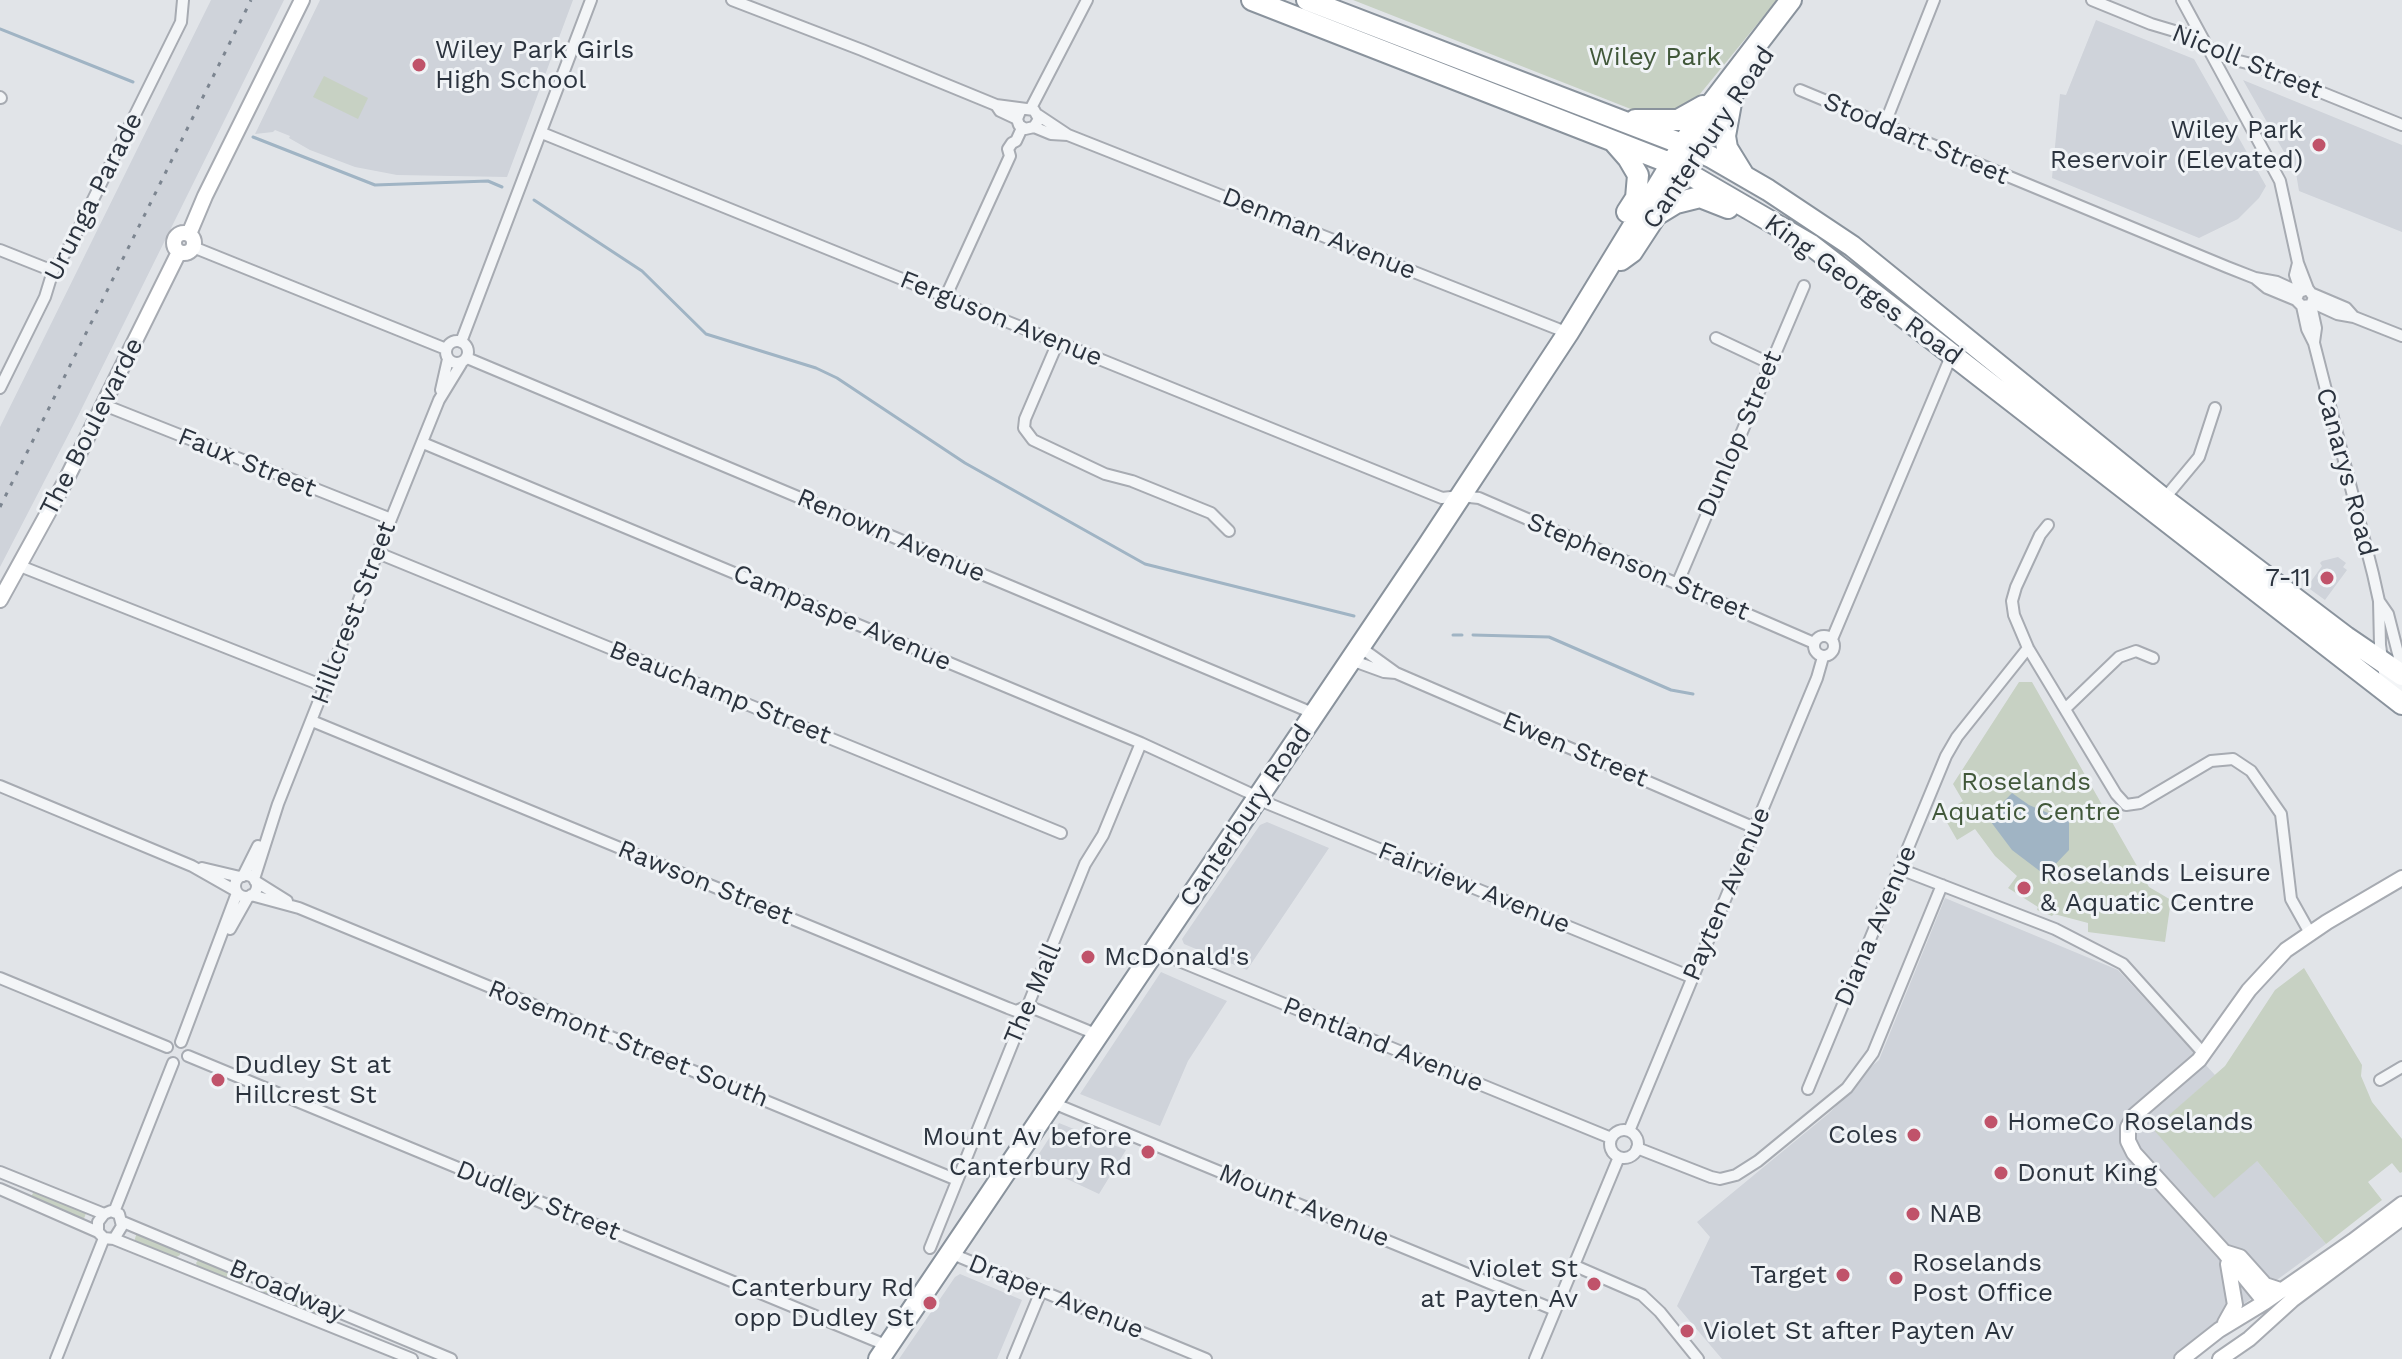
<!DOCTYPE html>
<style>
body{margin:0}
canvas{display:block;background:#e1e4e8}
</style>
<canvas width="2402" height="1359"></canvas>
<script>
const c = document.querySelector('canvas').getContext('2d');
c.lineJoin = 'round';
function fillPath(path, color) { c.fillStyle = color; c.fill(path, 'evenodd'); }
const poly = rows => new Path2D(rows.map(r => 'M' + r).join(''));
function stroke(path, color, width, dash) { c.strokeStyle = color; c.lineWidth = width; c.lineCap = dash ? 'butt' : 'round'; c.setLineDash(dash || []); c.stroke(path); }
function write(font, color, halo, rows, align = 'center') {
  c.font = font + ' "Work Sans",sans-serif'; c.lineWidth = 6; c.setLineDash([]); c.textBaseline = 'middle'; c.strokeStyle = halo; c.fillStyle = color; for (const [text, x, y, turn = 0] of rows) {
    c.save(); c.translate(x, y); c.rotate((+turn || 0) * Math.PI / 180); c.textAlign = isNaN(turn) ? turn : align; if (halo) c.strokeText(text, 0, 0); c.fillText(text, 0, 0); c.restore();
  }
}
fillPath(poly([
 [211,0,284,0,78,416,0,567,0,427],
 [320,0,573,0,507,177,397,175,355,167,310,150,289,138,290,136,275,130,273,132,255,134],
 [2096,20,2194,59,2266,186,2259,198,2238,219,2199,238,2052,178,2060,94,2066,95],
 [2243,80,2402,145,2402,232,2299,191,2296,173],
 [2338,557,2346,563,2343,567,2347,570,2325,600,2307,587,2322,566,2320,563,2322,561],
 [1267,822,1329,848,1247,970,1184,944,1182,939,1260,825],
 [1945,898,2118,970,2215,1075,2154,1129,2257,1161,2326,1244,2222,1320,2175,1359,1722,1359,1677,1306,1710,1237,1697,1222,1828,1114,1851,1092,1849,1086,1879,1060],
 [1161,972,1227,1001,1188,1061,1160,1126,1080,1094],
 [1059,1123,1126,1150,1099,1194,1033,1163],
 [960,1274,1022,1300,997,1359,899,1359,955,1277]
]), '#cfd3da');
fillPath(poly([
 [1353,0,1777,0,1691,105,1664,116,1641,113],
 [324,76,368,98,358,119,313,97],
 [2019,682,2032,682,2149,887,2171,900,2165,942,2088,932,2088,923,2054,914,2052,916,2037,910,2038,907,2008,888,2017,876,1995,856,1975,829,1957,840,1945,819,1955,813,1960,808,1958,804,1963,801,1953,784],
 [2304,968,2362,1065,2361,1076,2372,1102,2402,1139,2402,1172,2400,1173,2392,1163,2368,1182,2382,1200,2326,1244,2257,1161,2214,1198,2153,1129,2225,1066,2275,990],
 [34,1191,87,1211,83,1221,31,1197],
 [137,1232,180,1251,180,1255,175,1258,134,1242],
 [199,1259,246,1278,248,1283,242,1287,198,1268,196,1263],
 [269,1287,322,1309,323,1315,320,1318,263,1294,263,1288]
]), '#c7d1c3');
fillPath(poly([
 [2012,793,2029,805,2048,813,2069,815,2069,850,2045,875,2012,850,1988,818]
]), '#a0b4c4');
stroke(poly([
 [0,29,133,82],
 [253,137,375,185,488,181,502,187],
 [534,200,642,271,706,334,816,368,837,378,965,463,1145,564,1354,616],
 [1453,635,1462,635],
 [1473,635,1549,637,1671,690,1693,694]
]), '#a0b4c4', 3);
const street = poly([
 [732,0,862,50,996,105,1000,111,1017,119],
 [2092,0,2151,24,2188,35,2223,57,2251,64,2402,125],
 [2182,0,2280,181,2298,263,2308,289,2314,297,2311,305,2302,306],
 [1800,90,2227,267,2255,278,2277,282,2299,292],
 [0,97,1,98],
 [996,105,1034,110,1039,119,1034,127,1025,129,1019,125,1017,119,1021,109],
 [1031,108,1087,0],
 [1038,115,1068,135,1568,333],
 [1884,126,1934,0],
 [1034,127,1051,134,1068,135],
 [542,133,1442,498,1460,496,1479,498,1814,643],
 [193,247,446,349],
 [0,250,53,271],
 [2298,263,2295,275,2300,290],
 [2256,279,2267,288,2296,300],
 [2308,289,2299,292,2296,300,2302,306,2307,329,2314,343,2373,574,2379,601,2380,645,2384,672,2386,678,2402,691],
 [2313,294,2346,308,2354,317],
 [946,296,1010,156,1008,149,1012,143,1016,141,1022,128],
 [2313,303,2337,314,2354,317,2402,336],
 [2311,305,2316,328,2314,342],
 [1716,338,1769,363],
 '446 352a11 11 0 1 1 22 0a11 11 0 1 1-22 0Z',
 [461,342,591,0],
 [1058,342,1025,419,1024,428,1033,440,1105,474,1132,481,1211,513,1229,531],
 [467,358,1315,714],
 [0,388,45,297,53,271,71,244,181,22,183,0],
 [441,390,448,359],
 [104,405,391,519],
 [423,443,1141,743,1258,797],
 [2164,499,2199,457,2215,408],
 [2048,525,2040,535,2016,587,2012,601,2014,615,2028,648,2116,794,2126,805,2140,803,2211,761,2233,759,2251,771,2281,814,2291,899,2310,933],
 [378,553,1061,833],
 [20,566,326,687],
 [1678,582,1804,286],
 [2379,601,2388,614,2402,669],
 '1814 646a10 10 0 1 1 20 0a10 10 0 1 1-20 0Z',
 [1832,639,1952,354],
 [1360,647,1396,673,1755,828],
 [1351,660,1384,672,1396,673],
 [2066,708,2119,657,2136,651,2153,658],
 [312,721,1008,1008,1016,1011,1028,1006,1098,1035],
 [0,786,192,866,236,891],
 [1257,799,1691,977],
 [202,868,240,877],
 [1900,869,2055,929,2123,964,2204,1054],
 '235 886a11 11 0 1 1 22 0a11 11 0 1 1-22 0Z',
 [243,876,258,846],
 [254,879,278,804,391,519,439,400,461,364],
 [255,881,287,901],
 [251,895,299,908,957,1180],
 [230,929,248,897],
 [1155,951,1611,1138],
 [0,978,167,1047],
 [181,1042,237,893],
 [188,1056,888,1346],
 [2380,1080,2402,1067],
 [1808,1089,1946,756,1957,737,2028,648],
 [1053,1103,1555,1310],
 '1610 1144a14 14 0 1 1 28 0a14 14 0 1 1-28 0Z',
 [1629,1131,1817,678,1823,657],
 [1637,1148,1711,1177,1720,1179,1736,1175,1758,1161,1847,1088,1873,1053,1942,885],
 [0,1172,104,1214,111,1211,119,1214,122,1226,114,1239,104,1238,98,1232,98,1222,104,1214],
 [0,1189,98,1232],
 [114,1212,173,1063],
 [123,1222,451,1359],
 [114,1239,412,1359],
 [930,1248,1085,864,1103,835,1141,743],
 [950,1253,1206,1359],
 [1573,1265,1642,1295,1660,1312,1698,1359],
 [56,1359,104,1238],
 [1013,1359,1041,1291],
 [1535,1359,1619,1157]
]);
const secondary = poly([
 '174 243a10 10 0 1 1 20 0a10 10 0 1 1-20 0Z',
 [189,234,205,196,302,0],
 [0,600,65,482,179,252],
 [2224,1252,2240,1257,2265,1285,2280,1290],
 [2265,1302,2224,1252,2134,1153,2128,1141,2128,1127,2135,1115,2199,1060,2249,990,2286,950,2327,922,2402,878],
 [2225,1323,2235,1305,2228,1264],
 [2182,1359,2219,1330,2265,1302,2353,1241,2402,1204],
 [2220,1359,2249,1339,2292,1300,2402,1218]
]);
const highway = poly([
 [1252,0,1670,163,1811,245,2402,704],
 [1307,0,1682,144,1711,157,1768,190,1852,246,2164,499,2346,637,2402,675],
 [1731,103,1725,136,1727,148,1743,174],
 [1635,120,1678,120,1703,106],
 [1614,142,1628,158,1638,175,1636,198,1627,212],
 [1658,214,1676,203,1700,197,1728,208],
 [1621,260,1632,252,1685,171,1702,139,1737,88],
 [879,1359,1427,547,1568,333,1695,125,1791,0]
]);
stroke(street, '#a7abb2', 14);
stroke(secondary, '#a7abb2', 18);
stroke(highway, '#8a939d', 24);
stroke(street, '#f3f5f7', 10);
stroke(secondary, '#fff', 14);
stroke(highway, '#fff', 20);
stroke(poly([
 [0,507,251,0]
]), '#7c8590', 3, [4, 8]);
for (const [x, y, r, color] of [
 [419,65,8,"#c0536a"],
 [2319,145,8,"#c0536a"],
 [2327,578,8,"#c0536a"],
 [2024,888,8,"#c0536a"],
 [1088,957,8,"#c0536a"],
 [218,1080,8,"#c0536a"],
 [1991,1122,8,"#c0536a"],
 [1914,1135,8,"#c0536a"],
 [1148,1152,8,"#c0536a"],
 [2001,1173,8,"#c0536a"],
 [1913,1214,8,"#c0536a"],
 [1843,1275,8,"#c0536a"],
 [1896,1278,8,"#c0536a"],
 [1594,1284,8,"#c0536a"],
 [930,1303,8,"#c0536a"],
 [1687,1331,8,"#c0536a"]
]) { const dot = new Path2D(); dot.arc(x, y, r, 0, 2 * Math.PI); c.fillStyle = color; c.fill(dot); stroke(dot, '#f0f3f6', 3); }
write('26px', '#2b333e', '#f0f3f6', [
 ["Wiley Park Girls",435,50],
 ["High School",435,80],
 ["Wiley Park",2303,130,"right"],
 ["Reservoir (Elevated)",2303,160,"right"],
 ["7-11",2311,578,"right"],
 ["Roselands Leisure",2040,873],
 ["& Aquatic Centre",2040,903],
 ["McDonald's",1104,957],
 ["Dudley St at",234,1065],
 ["Hillcrest St",234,1095],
 ["HomeCo Roselands",2007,1122],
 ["Coles",1898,1135,"right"],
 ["Mount Av before",1132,1137,"right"],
 ["Canterbury Rd",1132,1167,"right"],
 ["Donut King",2017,1173],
 ["NAB",1929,1214],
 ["Roselands",1912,1263],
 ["Post Office",1912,1293],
 ["Violet St",1578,1269,"right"],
 ["at Payten Av",1578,1299,"right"],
 ["Target",1827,1275,"right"],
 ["Canterbury Rd",914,1288,"right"],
 ["opp Dudley St",914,1318,"right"],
 ["Violet St after Payten Av",1703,1331]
], 'left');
write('26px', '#41583a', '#f0f3f6', [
 ["Wiley Park",1655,57],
 ["Roselands",2026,782],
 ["Aquatic Centre",2026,812]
]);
write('26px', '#2b333e', '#f0f3f6', [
 ["Nicoll Street",2247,62,22],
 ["Canterbury Road",1709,138,-56],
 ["Stoddart Street",1916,139,23],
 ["Urunga Parade",94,197,-63],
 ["Denman Avenue",1319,234,22],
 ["King Georges Road",1863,290,36],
 ["Ferguson Avenue",1001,319,22],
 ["The Boulevarde",92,427,-63],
 ["Dunlop Street",1740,434,-67],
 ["Faux Street",247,463,22],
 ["Canarys Road",2346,472,75],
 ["Renown Avenue",891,536,23],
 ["Stephenson Street",1638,567,23],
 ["Hillcrest Street",354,613,-69],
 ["Campaspe Avenue",842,618,23],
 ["Beauchamp Street",720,693,22],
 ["Ewen Street",1575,750,23],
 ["Canterbury Road",1246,816,-56],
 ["Rawson Street",705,883,22],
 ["Fairview Avenue",1474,888,22],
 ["Payten Avenue",1727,894,-67],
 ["Diana Avenue",1876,926,-67],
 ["The Mall",1033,994,-67],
 ["Rosemont Street South",628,1044,22],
 ["Pentland Avenue",1383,1045,22],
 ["Dudley Street",538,1201,22],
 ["Mount Avenue",1304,1206,22],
 ["Broadway",287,1291,23],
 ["Draper Avenue",1056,1297,22]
]);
</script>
